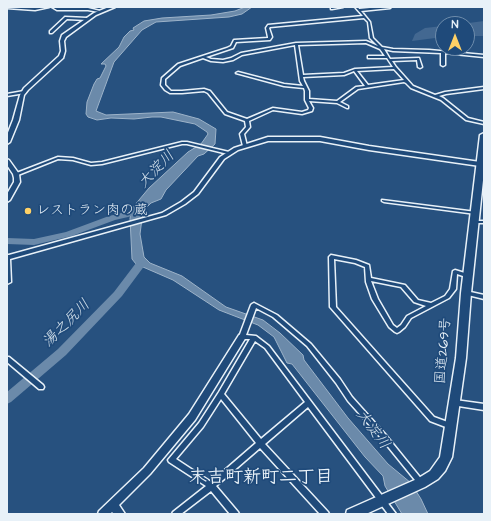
<!DOCTYPE html>
<meta charset="utf-8">
<style>
body{margin:0}
#map{position:relative;width:491px;height:521px;overflow:hidden;background:#27517f;font-family:"Architects Daughter",sans-serif}
canvas{display:block}
.frame{position:absolute;inset:0;border:8px solid #e8f1f8;pointer-events:none}
.north{position:absolute;left:435px;top:16px;width:40px;height:40px;box-sizing:border-box;background:#1f4a7a;border:1px solid #6f8dac;border-radius:50%;rotate:0deg;font-size:11px;font-weight:700;line-height:16px;text-align:center;color:#e8f1f8}
.north::after{content:'';display:block;margin:auto;width:14px;height:18px;background:#ffd166;clip-path:polygon(50% 0,100% 100%,50% 72%,0 100%)}
</style>
<div id="map">
<canvas width="491" height="521"></canvas>
<div class="frame"></div>
<div class="north">N</div>
</div>
<script>
const c = document.querySelector('canvas').getContext('2d');
c.lineJoin = 'round';
function fillPath(path, color) { c.fillStyle = color; c.fill(path, 'evenodd'); }
const poly = rows => new Path2D(rows.map(r => 'M' + r).join(''));
function stroke(path, color, width, dash) { c.strokeStyle = color; c.lineWidth = width; c.lineCap = dash ? 'butt' : 'round'; c.setLineDash(dash || []); c.stroke(path); }
function write(font, color, halo, rows, align = 'center') {
  c.font = font + ' "Architects Daughter","Klee One",sans-serif'; c.lineWidth = 3.5; c.setLineDash([]); c.textBaseline = 'middle'; c.strokeStyle = halo; c.fillStyle = color; for (const [text, x, y, turn = 0] of rows) {
    c.save(); c.translate(x, y); c.rotate((+turn || 0) * Math.PI / 180); c.textAlign = isNaN(turn) ? turn : align; if (halo) c.strokeText(text, 0, 0); c.fillText(text, 0, 0); c.restore();
  }
}
fillPath(poly([
 [484,21,484,36,467,36,467,24,461,24],
 [443,26,443,37,412,41,415,34,425,28]
]), '#436891');
const water = poly([
 [245,7,252,7,242,14,229,17,156,22,142,30,114,62,96,111,106,115,173,112,199,119,216,129,215,144,204,154,198,156,166,190,161,199,151,203,143,211,140,234,144,257,150,263,182,276,226,307,263,320,280,333,303,355,304,360,348,418,388,464,411,483,421,499,428,514,402,514,385,486,383,476,365,457,292,364,287,363,274,337,258,325,219,310,173,280,136,264,132,259,130,218,134,206,149,188,188,152,201,144,208,134,207,132,195,124,161,117,152,117,134,119,111,118,97,120,88,117,86,114,87,102,94,84,97,79,100,78,106,66,105,64,101,64,119,47,124,37,130,31,134,30,133,28,144,21,162,18,211,15,235,11,245,7]
]);
fillPath(water, '#6b8aaa');
stroke(water, '#9db3c9', 1);
fillPath(poly([
 [138,209,143,212,141,214,115,220,72,236,34,245,7,244,7,238,34,239,66,232,109,216,138,209],
 [140,262,145,265,122,296,66,355,11,402,7,404,7,392,58,349,114,292,136,263,140,262]
]), '#6b8aaa');
const street = poly([
 [7,7,35,8,49,7,35,10,7,8,7,7],
 [52,7,55,7,57,8,88,8,100,11,99,12,88,10,57,10,52,7],
 [331,7,343,7,332,9,331,9,331,7],
 [355,7,358,7,359,9,381,7,391,7,390,8,361,11,370,22,373,38,382,47,393,49,429,50,484,55,484,57,445,53,445,65,443,66,441,65,441,53,393,51,384,49,390,59,419,58,422,67,420,68,418,67,417,60,392,61,396,67,413,86,435,95,445,92,484,87,484,89,446,94,439,96,443,98,468,118,484,122,484,124,466,120,441,100,411,88,406,83,404,82,358,89,340,102,348,106,348,108,347,108,337,103,309,101,313,108,312,111,302,114,273,110,249,121,250,127,244,134,247,146,245,147,243,146,240,134,246,127,245,121,225,114,208,93,204,91,182,93,170,93,165,90,161,85,162,78,178,64,227,48,231,46,234,40,268,38,268,37,266,28,268,25,363,16,355,7],
 [364,18,368,22,370,38,378,46,366,41,296,43,241,53,231,58,223,60,211,59,206,57,233,48,236,42,270,40,272,37,269,28,270,27,364,18],
 [366,43,380,49,385,56,368,56,368,58,387,58,393,67,355,69,344,73,303,75,298,45,366,43],
 [295,45,300,81,303,86,284,84,238,72,236,73,284,86,304,88,305,91,305,100,309,108,308,110,302,112,273,108,247,119,227,112,210,91,204,89,182,91,171,91,165,85,165,79,180,66,203,58,211,61,223,62,233,60,242,55,295,45],
 [394,69,404,80,368,85,357,71,394,69],
 [354,71,365,86,356,87,337,101,309,99,309,91,304,81,303,77,344,75,354,71],
 [65,17,87,18,88,19,87,20,67,19,52,33,50,33,50,31,65,17],
 [24,91,26,92,25,93,7,96,7,94,24,91],
 [182,142,187,142,229,152,230,153,228,154,187,144,182,144,102,164,91,165,73,160,58,159,18,175,16,175,14,174,58,157,73,158,91,163,102,162,182,142],
 [382,200,476,212,478,213,476,214,384,202,382,201,382,200],
 [473,221,484,221,484,223,475,223,473,222,473,221],
 [331,255,356,260,369,265,371,278,405,285,418,300,431,303,445,296,450,289,453,271,455,270,471,275,472,276,469,278,457,274,456,289,449,298,411,318,405,327,399,332,397,333,395,332,389,327,372,299,366,282,365,267,355,263,334,259,336,307,434,417,453,424,454,426,453,428,451,429,430,421,331,308,330,307,329,257,331,255],
 [371,281,401,287,414,302,426,306,407,316,401,325,397,328,393,325,378,299,371,281],
 [466,291,484,295,484,299,464,294,463,293,466,291],
 [254,303,277,315,311,344,340,379,352,397,385,434,423,481,424,483,423,485,421,486,419,485,381,438,348,401,336,383,307,346,273,317,256,308,246,335,256,336,269,346,396,514,388,514,308,407,265,444,328,512,329,514,320,514,260,448,216,486,238,512,239,514,230,514,211,491,181,514,172,514,173,512,206,486,169,462,168,460,199,423,219,392,250,339,242,339,240,338,239,337,251,305,252,304,254,303],
 [255,341,265,348,305,402,261,439,224,394,255,341],
 [221,399,256,443,211,482,176,459,203,427,221,399],
 [7,357,9,357,43,385,44,387,43,389,39,389,7,362,7,357]
]);
const secondary = poly([
 [109,7,115,7,96,15,66,37,64,41,65,51,63,58,28,90,24,95,19,120,10,142,7,144,7,135,13,120,20,95,24,88,59,56,61,51,60,41,62,35,94,13,109,7],
 [268,137,320,137,369,146,480,162,483,164,480,166,369,150,320,141,268,141,238,150,224,159,198,194,185,204,166,215,10,259,11,282,7,284,7,255,9,255,162,213,181,202,194,192,220,157,234,148,268,137],
 [7,159,9,160,19,174,20,182,10,200,7,202,7,194,14,182,14,178,13,174,7,165,7,159],
 [242,334,245,335,246,337,195,420,150,474,119,505,125,514,114,514,112,512,110,514,98,514,99,511,144,468,189,414,239,335,242,334],
 [455,400,484,404,484,410,452,405,451,403,452,401,455,400]
]);
const highway = poly([
 [484,133,484,171,471,293,466,358,452,457,445,471,438,479,425,487,366,514,346,514,347,510,417,479,430,471,440,457,456,358,461,293,480,135,484,133]
]);
stroke(street, '#e8f1f8', 3);
stroke(secondary, '#e8f1f8', 3);
stroke(highway, '#e8f1f8', 3);
fillPath(street, '#1f4a7a');
fillPath(secondary, '#1f4a7a');
fillPath(highway, '#1f4a7a');
for (const [x, y, r, color] of [
 [28,211,4,"#ffd166"]
]) { const dot = new Path2D(); dot.arc(x, y, r, 0, 2 * Math.PI); c.fillStyle = color; c.fill(dot); stroke(dot, '#1f4a7a', 1.5); }
write('14px', '#e8f1f8', '#1f4a7a', [
 ["レストラン肉の蔵",36,211]
], 'left');
write('14px', '#e8f1f8', '#1f4a7a', [
 ["国道269号",444,351,-85]
]);
write('italic 15px', '#d5e2ec', '#1f4a7a', [
 ["大淀川",157,170,-46],
 ["湯之尻川",67,324,-45],
 ["大淀川",372,430,53]
]);
write('bold 18px', '#e8f1f8', '#1f4a7a', [
 ["末吉町新町二丁目",261,478]
]);
</script>
